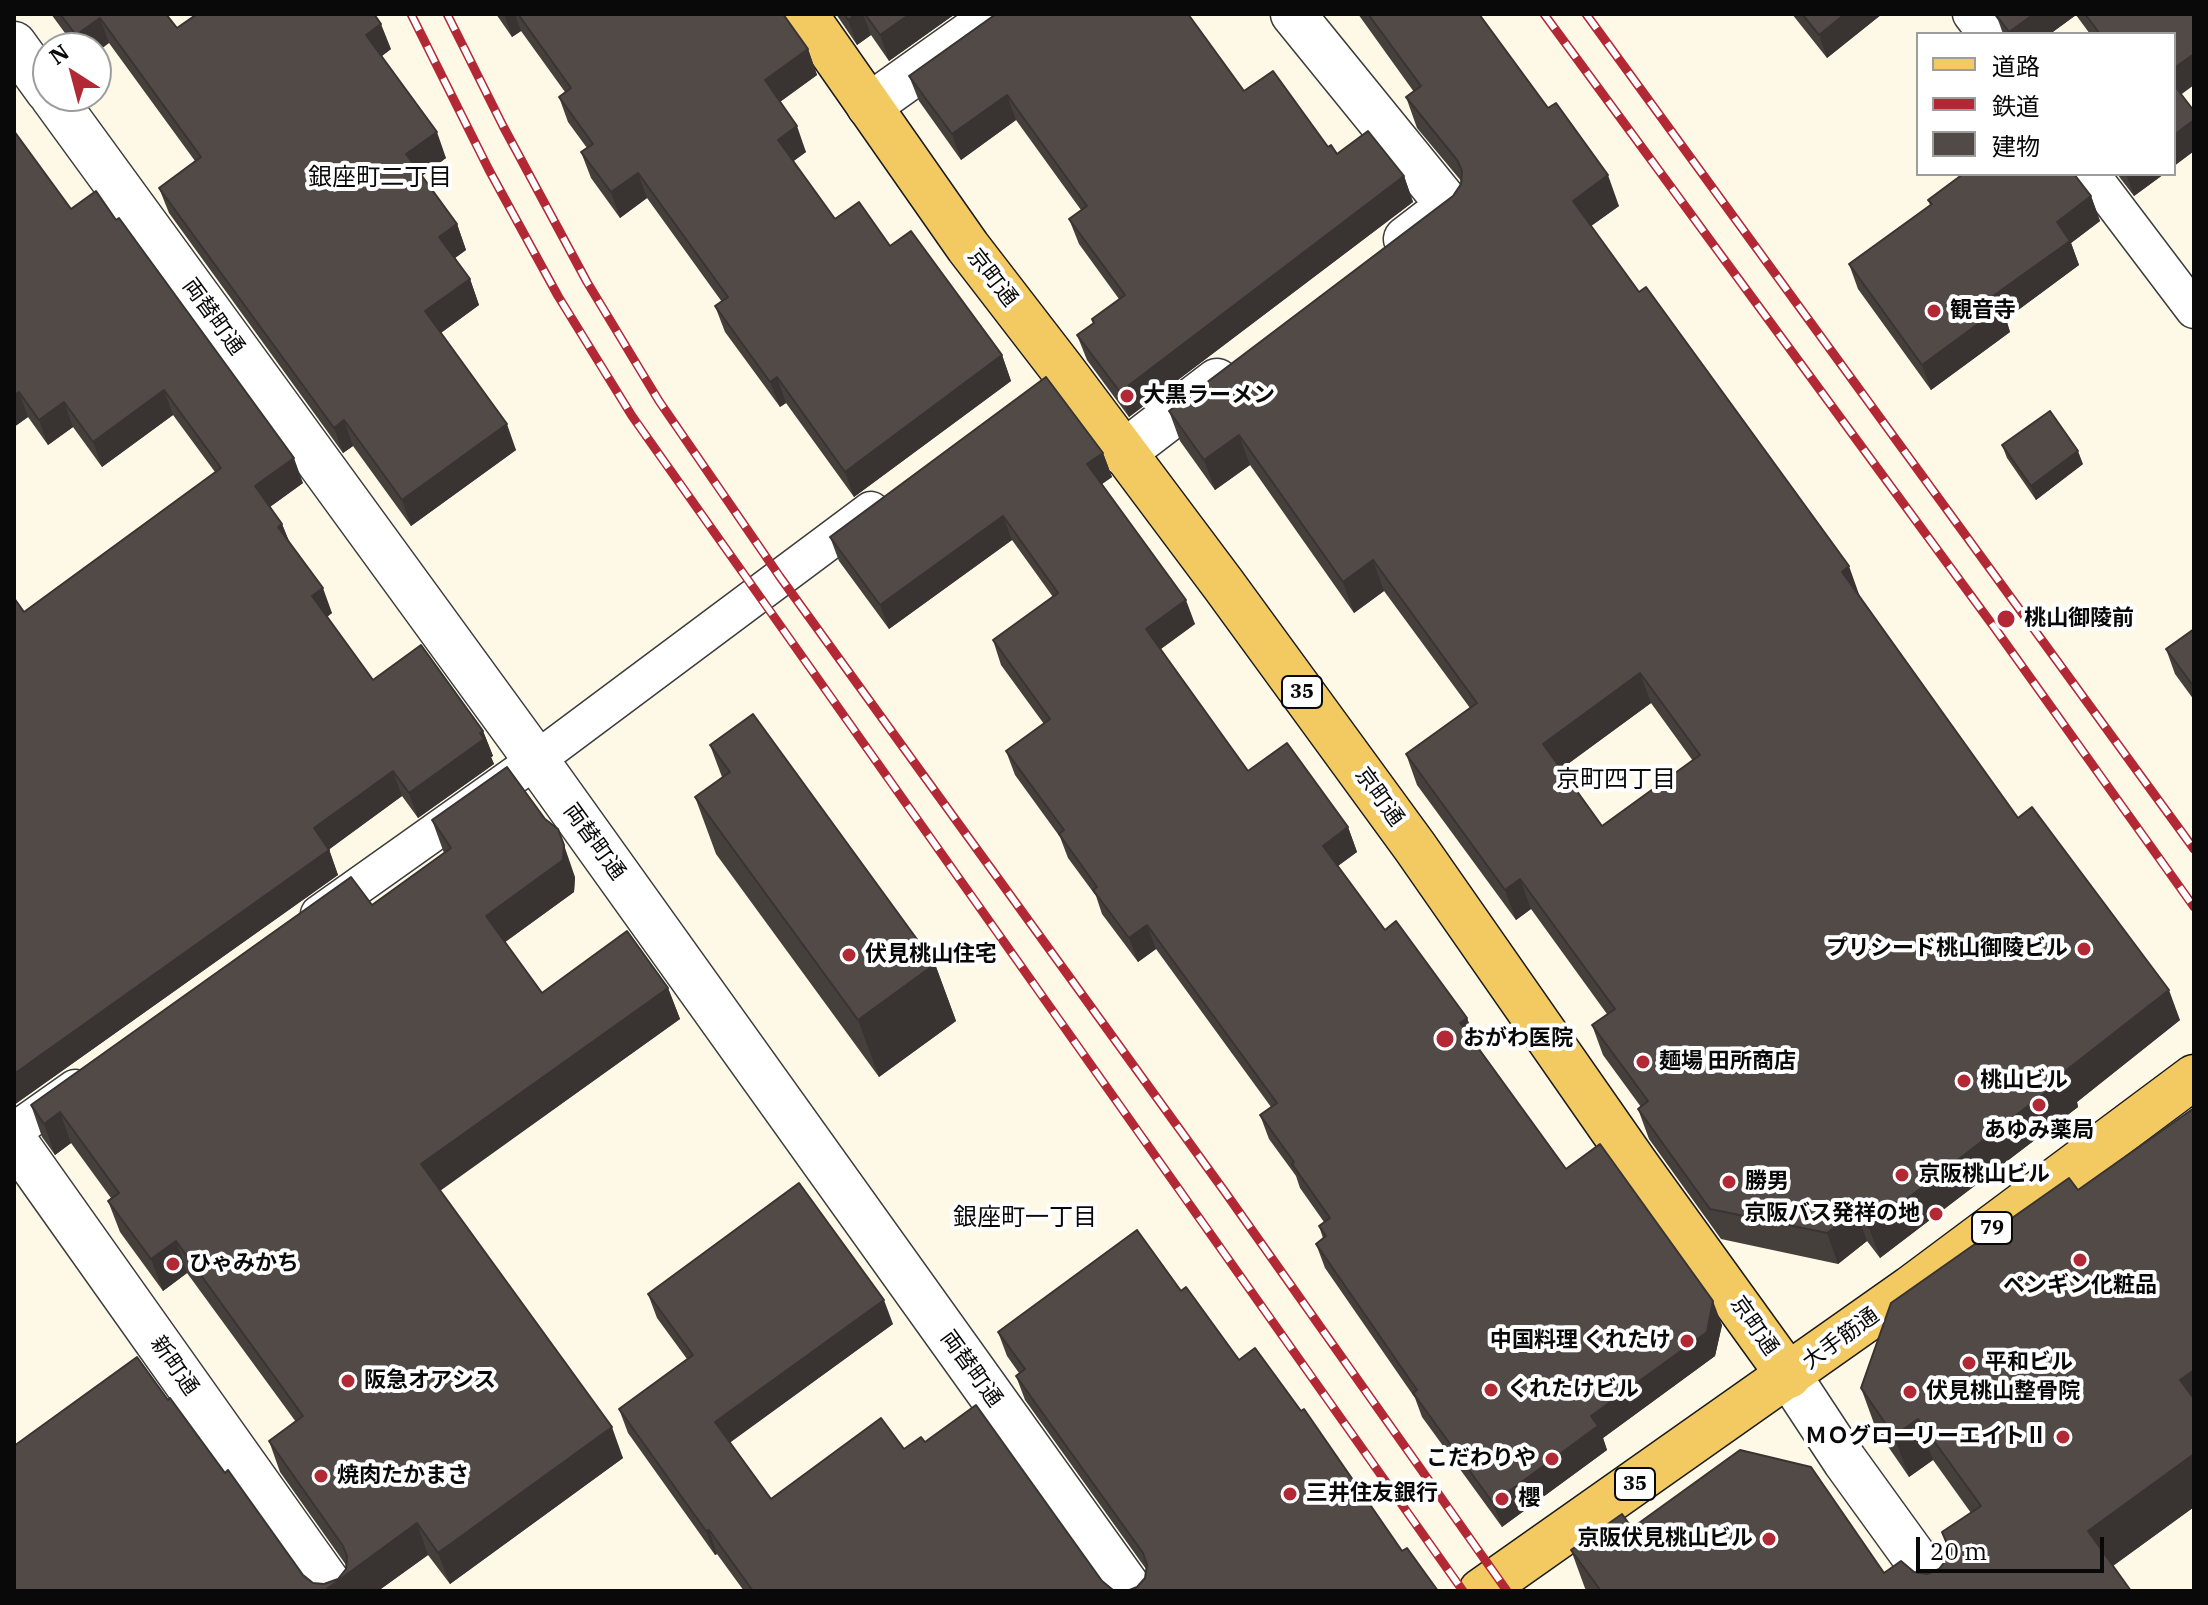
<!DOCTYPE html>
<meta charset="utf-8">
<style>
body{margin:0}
#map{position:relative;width:2208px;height:1605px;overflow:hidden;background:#fef9e7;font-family:"IBM Plex Serif","Noto Sans JP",serif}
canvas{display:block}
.frame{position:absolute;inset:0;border:16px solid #090909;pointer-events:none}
.legend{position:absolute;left:1916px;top:32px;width:260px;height:144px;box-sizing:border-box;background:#fff;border:2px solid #9d9d9d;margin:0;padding:10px 14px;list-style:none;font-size:24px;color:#090909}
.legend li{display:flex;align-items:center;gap:16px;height:40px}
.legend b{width:40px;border:2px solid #9d9d9d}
.north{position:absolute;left:32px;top:32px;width:80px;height:80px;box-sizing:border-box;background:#fff;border:2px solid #9d9d9d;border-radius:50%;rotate:324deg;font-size:22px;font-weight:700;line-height:32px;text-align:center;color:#090909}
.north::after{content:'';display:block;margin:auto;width:28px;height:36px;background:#b22935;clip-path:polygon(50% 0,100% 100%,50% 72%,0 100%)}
.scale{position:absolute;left:1916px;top:1537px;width:188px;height:36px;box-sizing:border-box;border:4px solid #090909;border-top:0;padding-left:10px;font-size:24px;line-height:28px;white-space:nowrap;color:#090909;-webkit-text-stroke:6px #fff;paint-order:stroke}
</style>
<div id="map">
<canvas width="2208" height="1605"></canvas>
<div class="frame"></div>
<ul class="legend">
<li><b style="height:10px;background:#f3ca62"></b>道路</li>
<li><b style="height:10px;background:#b22935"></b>鉄道</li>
<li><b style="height:22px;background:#514a47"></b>建物</li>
</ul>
<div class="north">N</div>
<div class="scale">20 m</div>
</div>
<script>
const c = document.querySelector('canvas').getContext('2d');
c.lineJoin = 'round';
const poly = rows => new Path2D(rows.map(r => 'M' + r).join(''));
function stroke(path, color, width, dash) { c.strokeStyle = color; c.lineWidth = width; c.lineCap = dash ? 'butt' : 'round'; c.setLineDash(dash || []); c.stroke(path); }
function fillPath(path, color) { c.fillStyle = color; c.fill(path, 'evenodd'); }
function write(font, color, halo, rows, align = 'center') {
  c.font = font + ' "IBM Plex Serif","Noto Sans JP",serif'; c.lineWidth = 8; c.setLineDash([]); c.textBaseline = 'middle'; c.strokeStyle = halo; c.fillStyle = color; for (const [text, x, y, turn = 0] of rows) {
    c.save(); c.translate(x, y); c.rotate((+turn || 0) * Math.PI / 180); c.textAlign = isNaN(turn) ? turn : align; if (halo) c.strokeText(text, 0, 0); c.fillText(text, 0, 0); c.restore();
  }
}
const lane = poly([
 [1971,14,1986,34],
 [2091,174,2194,310],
 [319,914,536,760,871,510],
 [14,1131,75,1088]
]);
const street = poly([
 [1293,14,1449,206,1406,239],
 [14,44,48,91],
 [52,96,536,760,1131,1591],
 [869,106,998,14],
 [1123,453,1217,381],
 [14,1140,334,1591],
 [1789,1376,1845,1461,1939,1591]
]);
const primary = poly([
 [805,14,968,247,1062,369,1223,584,1415,847,1636,1164,1789,1376],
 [1481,1591,1911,1288,2194,1077]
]);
stroke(lane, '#3c3c3c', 39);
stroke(street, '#3c3c3c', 47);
stroke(primary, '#1a1a1a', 47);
stroke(lane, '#fff', 36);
stroke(street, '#fff', 44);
stroke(primary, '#f3ca62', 44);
const rail = poly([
 [411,14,489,170,558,296,632,416,1463,1591],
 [447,14,503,126,587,282,659,401,780,577,1225,1192,1507,1591],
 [1544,14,1994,627,2194,907],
 [1586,14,2194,849]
]);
stroke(rail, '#b22935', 9);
stroke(rail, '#fff', 6, [18]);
fillPath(poly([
 [51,14,166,14,177,28,391,49,382,56,446,158,422,176,457,224,466,250,455,258,470,279,479,305,441,333,516,450,411,526,353,446,343,453,169,213,159,188,195,161,109,43,96,48,76,48],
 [496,14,783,14,808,49,817,75,780,102,806,152,793,161,835,219,890,246,1002,355,1011,381,854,497,786,403,780,407,725,332,715,306,722,302,647,198,620,218,591,178,581,152,587,148,568,122,559,97,565,92,521,31,512,37],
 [836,14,955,14,889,61,871,35,857,45],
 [1358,14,1467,14,1619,206,1591,226,1860,597,2018,818,2180,1020,2077,1102,2078,1107,1880,1258,1867,1241,1838,1264,1721,1239,1649,1139,1638,1109,1641,1107,1603,1055,1592,1025,1607,1014,1531,909,1516,920,1417,785,1406,754,1470,708,1384,591,1354,613,1250,465,1215,490,1180,441,1169,411,1453,196,1461,184,1462,182,1417,128,1406,97,1414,92],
 [1651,703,1693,761,1602,826,1561,769],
 [1792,14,1882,14,1827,58],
 [1996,14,2194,14,2181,94,2194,111,2194,151,2174,166,2174,34,2090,34,2076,15,2050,34,2003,34],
 [909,76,1244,91,1337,154,1404,176,1413,202,1129,417,1087,360,1077,335,1093,323,1092,319,1119,299,1079,244,1069,219,1081,210,1016,120,961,160,919,101],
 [14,131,71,209,303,483,270,507,282,524,289,541,332,613,327,617,373,680,483,731,493,756,491,757,494,764,418,818,402,796,329,849,338,875,14,1105,14,598,24,612,215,472,173,415,102,467,73,427,48,445,28,417,14,427],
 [2117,174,2164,174,2134,196],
 [2091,196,2100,221,2071,243,2079,265,2006,319,2010,332,1931,390,1858,289,1849,264,1930,205,1928,200],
 [2002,445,2083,464,2036,500,2007,458],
 [1103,453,1112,477,1102,484,1195,624,1161,649,1248,771,1348,827,1357,852,1338,866,1385,930,1467,1018,1476,1043,1475,1043,1566,1169,1722,1325,1715,1356,1603,1438,1607,1450,1502,1527,1422,1417,1415,1398,1325,1268,1316,1244,1323,1238,1319,1226,1324,1222,1300,1188,1296,1176,1269,1139,1260,1115,1271,1107,1156,949,1138,962,1102,914,1096,896,1068,858,1060,837,1015,775,1006,751,1044,724,1001,665,993,640,1053,597,1012,540,889,629,839,561,830,537],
 [2194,629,2194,700,2175,674,2166,649],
 [710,745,935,964,956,1021,879,1077,716,854,695,797,722,777],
 [432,820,575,877,574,892,505,942,542,993,668,988,680,1019,440,1190,623,1458,450,1584,428,1555,378,1591,14,1591,168,1400,303,1575,313,1583,324,1584,338,1579,346,1569,346,1565,280,1472,269,1441,296,1422,187,1273,163,1291,120,1232,108,1201,111,1198,71,1143,55,1155,42,1137,31,1105,372,905,444,853],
 [1181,1291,1239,1360,1402,1551,1137,1587,1145,1578,1146,1569,1025,1400,1016,1376,1019,1373,1007,1356,998,1332],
 [648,1294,893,1324,730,1442,771,1499,925,1442,1113,1590,1121,1591,744,1591,717,1554,715,1555,628,1433,619,1409,687,1359,657,1318],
 [1861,1388,2194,1507,2113,1566,2131,1591,1586,1591,1571,1550,1632,1528,1884,1573,1914,1572,1927,1574,1939,1569,1947,1559,1948,1549,1942,1532,1971,1513,1933,1460,1909,1477,1876,1429]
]), '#46403d');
fillPath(poly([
 [504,14,515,14,521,31,512,37],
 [856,14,863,14,871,35,857,45,848,20],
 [910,14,955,14,889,61,880,35],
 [1845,14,1882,14,1827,58,1819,35],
 [2034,14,2076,14,2076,15,2050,34,2009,34,2009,32],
 [100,18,109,43,96,53,96,48,80,48,76,35],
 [381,24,391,49,375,61,366,35],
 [808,49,817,75,774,106,765,80],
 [2194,54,2194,85,2175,99,2174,68],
 [1007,95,1016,120,961,160,952,134],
 [2194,120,2194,151,2174,166,2174,135],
 [797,126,806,152,787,166,778,140],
 [437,132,446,158,416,180,406,154],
 [638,173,647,198,620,218,611,192],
 [2126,174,2164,174,2134,196],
 [1608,175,1619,206,1584,231,1573,201],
 [1404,176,1413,202,1129,417,1120,392],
 [2091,196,2100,221,2071,243,2079,265,2006,319,2010,332,1931,390,1922,365,1993,296,2057,222],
 [457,224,466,250,448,263,439,237],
 [470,279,479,305,435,337,425,311],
 [1002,355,1011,381,854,497,845,472],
 [777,377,786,403,780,407,770,382],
 [164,390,173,415,102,467,93,442],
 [19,392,28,417,14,427,14,395],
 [64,402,73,427,48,445,39,420],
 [344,420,353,446,343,453,334,428],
 [507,424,516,450,411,526,402,500],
 [1239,435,1250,465,1215,490,1204,460],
 [2078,451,2083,464,2036,500,2031,486],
 [1103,453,1112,477,1096,488,1087,464],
 [294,458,303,483,264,511,255,486],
 [1003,516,1012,540,889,629,880,605],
 [282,524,292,549,278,527],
 [1373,560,1384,591,1354,613,1343,582],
 [1849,566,1860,597,1853,602,1842,572],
 [323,588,332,613,321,621,312,596],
 [1186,600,1195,624,1155,653,1146,629],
 [1640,673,1651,703,1554,774,1543,744],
 [483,731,493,756,491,757,494,764,418,818,409,793],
 [393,771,402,796,323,854,314,828],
 [1348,827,1357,852,1332,870,1323,846],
 [564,845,575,877,574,892,497,948,486,916],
 [329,850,338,875,14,1105,14,1074],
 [1520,879,1531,909,1516,920,1505,890],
 [1147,925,1156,949,1138,962,1129,938],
 [935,964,956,1021,879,1077,858,1020],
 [668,988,680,1019,433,1196,421,1164],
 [2169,990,2180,1020,2077,1102,2078,1107,1880,1258,1869,1228],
 [1467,1018,1476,1043,1469,1048,1460,1023],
 [60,1112,71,1143,55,1155,44,1124],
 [1856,1211,1867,1241,1838,1264,1827,1233],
 [176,1241,187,1273,163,1291,151,1259],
 [884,1300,893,1324,724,1447,715,1422],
 [1713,1301,1722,1325,1715,1356,1603,1438,1607,1450,1502,1527,1493,1503,1591,1416],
 [2194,1370,2194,1419,2180,1380],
 [1918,1419,1933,1460,1909,1477,1894,1436],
 [612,1427,623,1458,450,1584,438,1553],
 [2194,1454,2194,1507,2103,1573,2088,1531],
 [417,1523,428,1555,378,1591,324,1591],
 [709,1530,717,1554,715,1555,706,1531]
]), '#393432');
const building = poly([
 [60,14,166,14,177,28,197,14,374,14,381,24,366,35,437,132,406,154,457,224,439,237,470,279,425,311,507,424,402,500,344,420,334,428,159,188,201,157,100,18,76,35,60,14],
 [518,14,783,14,808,49,765,80,797,126,778,140,835,219,859,202,890,246,911,231,1002,355,845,472,777,377,770,382,715,306,728,297,638,173,611,192,581,152,593,144,559,97,571,88,518,14],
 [844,14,856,14,848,20,844,14],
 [865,14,910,14,880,35,865,14],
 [996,14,1188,14,1244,91,1273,71,1328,147,1331,145,1337,154,1368,131,1404,176,1120,392,1077,335,1094,323,1092,319,1125,295,1069,219,1087,206,1007,95,952,134,909,76,996,14],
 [1368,14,1467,14,1468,15,1470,14,1479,14,1548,108,1556,103,1608,175,1573,201,1639,292,1646,287,1849,566,1842,572,2018,818,2032,807,2169,990,2064,1072,2067,1076,1869,1228,1856,1211,1827,1233,1710,1209,1638,1109,1648,1101,1592,1025,1615,1009,1520,879,1505,890,1406,754,1477,703,1373,560,1343,582,1239,435,1204,460,1169,411,1453,196,1461,184,1462,171,1457,160,1406,97,1421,86,1368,14],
 [1640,673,1700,755,1602,826,1543,744,1640,673],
 [1802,14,1845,14,1819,35,1802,14],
 [1997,14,2034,14,2009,32,1997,16,1997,14],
 [2085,14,2194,14,2194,54,2174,68,2174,34,2100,34,2085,14],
 [2174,85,2194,111,2194,120,2174,135,2174,85],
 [14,131,71,209,96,191,116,220,119,218,294,458,255,486,282,524,278,527,323,588,312,596,373,680,421,645,483,731,480,733,484,739,409,793,393,771,314,828,329,850,14,1074,14,598,24,612,221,468,164,390,93,442,64,402,39,420,19,392,14,395,14,131],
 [1963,174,2074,174,2091,196,2057,222,2070,241,1993,296,2001,307,1922,365,1849,264,1932,204,1928,200,1963,174],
 [1046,377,1103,453,1087,464,1186,600,1146,629,1248,771,1287,743,1348,827,1323,846,1385,930,1396,921,1467,1018,1460,1023,1566,1169,1600,1144,1713,1301,1707,1332,1591,1416,1598,1426,1493,1503,1413,1393,1417,1390,1316,1244,1326,1236,1319,1226,1330,1218,1292,1164,1294,1162,1260,1115,1277,1103,1147,925,1129,938,1093,890,1097,887,1059,834,1064,830,1006,751,1050,719,993,640,1058,593,1003,516,880,605,830,537,1046,377],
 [2050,411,2078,451,2031,486,2002,445,2050,411],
 [2194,629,2194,687,2166,649,2194,629],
 [753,714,935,964,858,1020,695,797,730,772,710,745,753,714],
 [507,767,545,819,558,829,564,845,563,860,486,916,542,993,627,931,668,988,421,1164,612,1427,438,1553,417,1523,324,1591,14,1591,14,1446,137,1357,168,1400,170,1398,225,1473,228,1470,303,1575,313,1583,324,1584,338,1579,346,1569,347,1556,343,1546,269,1441,303,1416,176,1241,151,1259,108,1201,119,1193,60,1112,44,1124,31,1105,351,877,372,905,451,848,432,820,507,767],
 [2194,1108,2194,1370,2180,1380,2194,1399,2194,1454,2088,1531,2131,1591,1601,1591,1571,1550,1622,1514,1632,1528,1740,1450,1811,1467,1884,1573,1901,1561,1914,1572,1927,1574,1939,1569,1947,1559,1949,1548,1942,1532,1981,1506,1918,1419,1894,1436,1861,1388,1891,1303,2069,1178,2078,1190,2194,1108],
 [799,1183,884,1300,715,1422,771,1499,881,1418,904,1449,921,1437,925,1442,976,1405,1102,1581,1113,1590,1121,1591,753,1591,709,1530,706,1531,619,1409,693,1355,648,1294,799,1183],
 [1137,1230,1181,1291,1186,1287,1239,1360,1255,1348,1301,1411,1304,1409,1402,1551,1407,1548,1438,1591,1127,1591,1137,1587,1145,1578,1147,1565,1143,1553,1016,1376,1025,1369,998,1332,1137,1230]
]);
fillPath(building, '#514a47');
stroke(building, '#393432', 2);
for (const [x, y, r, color] of [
 [1934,311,8,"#b22935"],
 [1127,396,8,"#b22935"],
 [2006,619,10,"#b22935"],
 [2084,949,8,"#b22935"],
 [849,955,8,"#b22935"],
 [1445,1039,10,"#b22935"],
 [1643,1062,8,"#b22935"],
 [1964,1081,8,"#b22935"],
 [2039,1105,8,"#b22935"],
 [1902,1175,8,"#b22935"],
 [1729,1182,8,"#b22935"],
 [1936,1214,8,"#b22935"],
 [2080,1260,8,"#b22935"],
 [173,1264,8,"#b22935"],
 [1687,1341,8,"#b22935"],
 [1969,1363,8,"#b22935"],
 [348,1381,8,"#b22935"],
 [1491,1390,8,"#b22935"],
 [1910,1392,8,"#b22935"],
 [2063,1437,8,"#b22935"],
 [1552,1459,8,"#b22935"],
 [321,1476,8,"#b22935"],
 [1290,1494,8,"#b22935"],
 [1502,1499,8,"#b22935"],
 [1769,1539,8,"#b22935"]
]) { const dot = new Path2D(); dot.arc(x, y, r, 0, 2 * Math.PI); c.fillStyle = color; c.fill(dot); stroke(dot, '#fff', 3); }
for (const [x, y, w] of [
 [1302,692,40],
 [1992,1228,40],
 [1635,1484,40]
]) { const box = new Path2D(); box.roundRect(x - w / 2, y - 16, w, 32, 6); c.fillStyle = '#fff'; c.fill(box); stroke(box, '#090909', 2); }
write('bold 20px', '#090909', null, [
 ["35",1302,692],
 ["79",1992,1228],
 ["35",1635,1484]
]);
write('22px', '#090909', '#fff', [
 ["京町通",992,278,52],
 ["両替町通",213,317,54],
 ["京町通",1379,797,54],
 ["両替町通",594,842,54],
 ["京町通",1754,1326,55],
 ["大手筋通",1841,1339,-36],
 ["新町通",174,1366,55],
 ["両替町通",971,1369,54]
]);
write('bold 22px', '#090909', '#fff', [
 ["観音寺",1950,311],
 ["大黒ラーメン",1143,396],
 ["桃山御陵前",2024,619],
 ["プリシード桃山御陵ビル",2068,949,"right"],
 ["伏見桃山住宅",865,955],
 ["おがわ医院",1463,1039],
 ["麺場 田所商店",1659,1062],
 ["桃山ビル",1980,1081],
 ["あゆみ薬局",2039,1131,"center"],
 ["京阪桃山ビル",1918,1175],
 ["勝男",1745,1182],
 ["京阪バス発祥の地",1920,1214,"right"],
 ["ひゃみかち",189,1264],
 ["ペンギン化粧品",2080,1286,"center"],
 ["中国料理 くれたけ",1671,1341,"right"],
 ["平和ビル",1985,1363],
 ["阪急オアシス",364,1381],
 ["くれたけビル",1507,1390],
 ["伏見桃山整骨院",1926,1392],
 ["ＭＯグローリーエイトⅡ",2047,1437,"right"],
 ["こだわりや",1536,1459,"right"],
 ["焼肉たかまさ",337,1476],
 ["三井住友銀行",1306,1494],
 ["櫻",1518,1499],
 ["京阪伏見桃山ビル",1753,1539,"right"]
], 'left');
write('24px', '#090909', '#fff', [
 ["銀座町二丁目",380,178],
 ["京町四丁目",1616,780],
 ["銀座町一丁目",1025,1218]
]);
</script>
